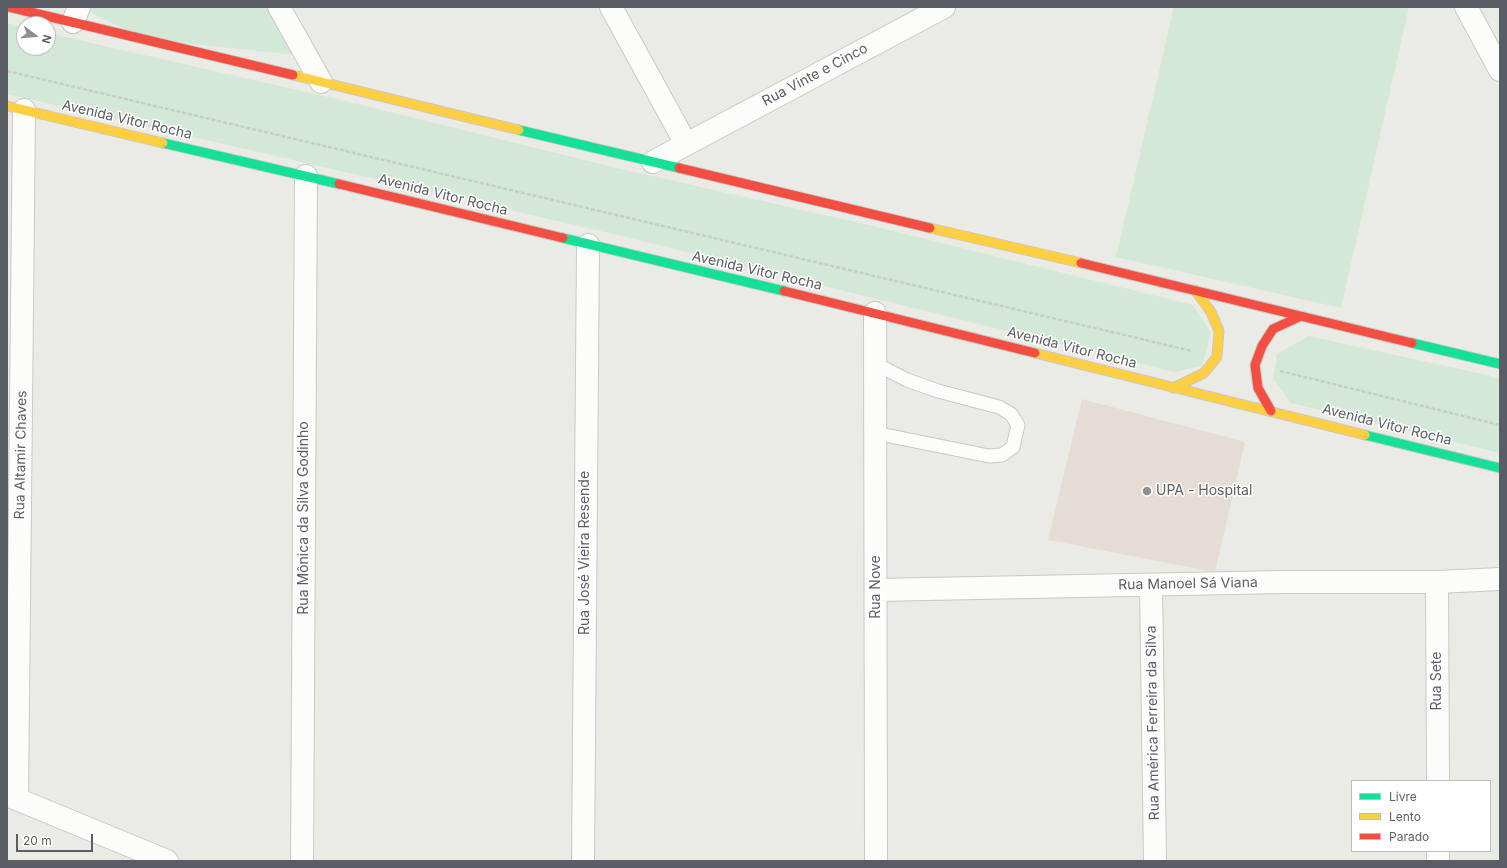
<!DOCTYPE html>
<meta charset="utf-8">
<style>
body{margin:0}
#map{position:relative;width:1507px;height:868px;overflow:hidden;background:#ebebe6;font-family:Inter,sans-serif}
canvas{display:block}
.frame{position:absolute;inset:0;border:8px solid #5b5d64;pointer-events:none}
.legend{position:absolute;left:1351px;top:780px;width:140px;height:72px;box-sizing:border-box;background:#fff;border:1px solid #bdbec1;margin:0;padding:5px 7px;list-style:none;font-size:12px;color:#5b5d64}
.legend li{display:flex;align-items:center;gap:8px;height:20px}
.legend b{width:20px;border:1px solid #bdbec1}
.north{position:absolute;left:16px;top:16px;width:40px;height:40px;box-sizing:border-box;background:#fff;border:1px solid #bdbec1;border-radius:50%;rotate:106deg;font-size:11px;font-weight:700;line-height:16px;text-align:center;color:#5b5d64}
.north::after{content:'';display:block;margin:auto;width:14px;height:18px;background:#8d8f92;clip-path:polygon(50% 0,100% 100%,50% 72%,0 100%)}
.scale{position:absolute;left:16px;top:834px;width:77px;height:18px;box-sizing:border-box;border:2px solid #5b5d64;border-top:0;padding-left:5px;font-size:12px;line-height:14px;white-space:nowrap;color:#5b5d64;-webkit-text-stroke:3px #fff;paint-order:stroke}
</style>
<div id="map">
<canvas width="1507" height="868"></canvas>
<div class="frame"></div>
<ul class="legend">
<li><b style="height:5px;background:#16e098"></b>Livre</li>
<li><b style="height:5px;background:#ffcf43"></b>Lento</li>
<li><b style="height:5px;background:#f24e42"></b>Parado</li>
</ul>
<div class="north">N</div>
<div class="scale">20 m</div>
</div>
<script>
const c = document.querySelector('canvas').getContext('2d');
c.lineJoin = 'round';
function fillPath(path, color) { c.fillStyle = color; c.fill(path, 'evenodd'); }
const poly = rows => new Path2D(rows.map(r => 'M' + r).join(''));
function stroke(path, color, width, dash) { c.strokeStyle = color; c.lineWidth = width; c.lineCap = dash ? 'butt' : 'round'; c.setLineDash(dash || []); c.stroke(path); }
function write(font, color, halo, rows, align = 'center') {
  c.font = font + ' Inter,sans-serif'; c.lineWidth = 3; c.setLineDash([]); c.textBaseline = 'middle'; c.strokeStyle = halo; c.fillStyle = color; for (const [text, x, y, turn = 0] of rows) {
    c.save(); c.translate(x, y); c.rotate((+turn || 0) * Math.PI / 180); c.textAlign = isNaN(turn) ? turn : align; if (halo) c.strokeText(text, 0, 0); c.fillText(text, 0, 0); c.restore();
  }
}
fillPath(poly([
 [1082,399,1245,442,1215,572,1048,540]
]), '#e5dcd5');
fillPath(poly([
 [79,7,279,7,306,56,144,39],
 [1174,7,1409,7,1341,308,1116,257],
 [7,23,24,27,24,48,48,48,48,33,341,100,621,169,869,225,1193,305,1211,333,1202,366,1174,372,609,233,7,94],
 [1309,336,1500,378,1500,453,1291,403,1273,379,1277,354]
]), '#d3e8d7');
const lane = poly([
 [875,433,989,456,1002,455,1013,447,1018,425,1011,414,999,407,938,391,907,380,876,364]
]);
const street = poly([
 [279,7,321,82],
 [611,7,686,144],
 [1466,7,1500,70],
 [73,22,79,7],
 [653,162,944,7],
 [875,313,876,861],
 [1437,582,1438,781],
 [1151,585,1155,861],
 [876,590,1283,582,1437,582,1500,579],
 [7,795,167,861],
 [17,799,24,110],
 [1438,851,1438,861],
 [302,861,306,176],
 [583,861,588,245]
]);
const fast = poly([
 [519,130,679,168],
 [163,143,339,184],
 [563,238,784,291],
 [1412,343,1500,364],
 [1365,435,1500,468]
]);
const slow = poly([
 [293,75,519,130],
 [7,106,163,143],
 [930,228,1081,263],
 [1035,353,1365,435],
 [1173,388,1204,373,1217,357,1219,331,1211,312,1195,290]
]);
const jam = poly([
 [9,7,293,75],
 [679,168,930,228],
 [339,184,563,238],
 [1081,263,1412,343],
 [784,291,1035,353],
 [1271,411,1258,388,1255,365,1262,346,1273,329,1299,317]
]);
stroke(lane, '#c8c9c8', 15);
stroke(street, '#c8c9c8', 24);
stroke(fast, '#c8c8c8', 11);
stroke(slow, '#c8c8c8', 11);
stroke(jam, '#c8c8c8', 11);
stroke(poly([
 [7,71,1192,351],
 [1280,371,1500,425]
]), '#c8cdcc', 2.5, [4, 2]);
stroke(lane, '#fcfcfb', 13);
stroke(street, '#fcfcfb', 22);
stroke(fast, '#16e098', 9);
stroke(slow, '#ffcf43', 9);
stroke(jam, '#f24e42', 9);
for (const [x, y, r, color] of [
 [1147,491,5,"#8d8f92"]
]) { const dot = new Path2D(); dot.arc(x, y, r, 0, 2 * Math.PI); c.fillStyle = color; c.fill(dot); stroke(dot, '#fff', 1.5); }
write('14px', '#5b5d64', '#fff', [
 ["Rua Vinte e Cinco",815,75,-28],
 ["Avenida Vitor Rocha",127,120,13],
 ["Avenida Vitor Rocha",443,195,14],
 ["Avenida Vitor Rocha",757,271,13],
 ["Avenida Vitor Rocha",1072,348,14],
 ["Avenida Vitor Rocha",1387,425,14],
 ["Rua Altamir Chaves",21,455,-89],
 ["Rua Mônica da Silva Godinho",304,518,-90],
 ["Rua José Vieira Resende",585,553,-90],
 ["Rua Manoel Sá Viana",1188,584,-1],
 ["Rua Nove",876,587,-90],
 ["Rua Sete",1437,681,-90],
 ["Rua América Ferreira da Silva",1153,723,-91]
]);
write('14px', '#5b5d64', '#fff', [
 ["UPA - Hospital",1156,491]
], 'left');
</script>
